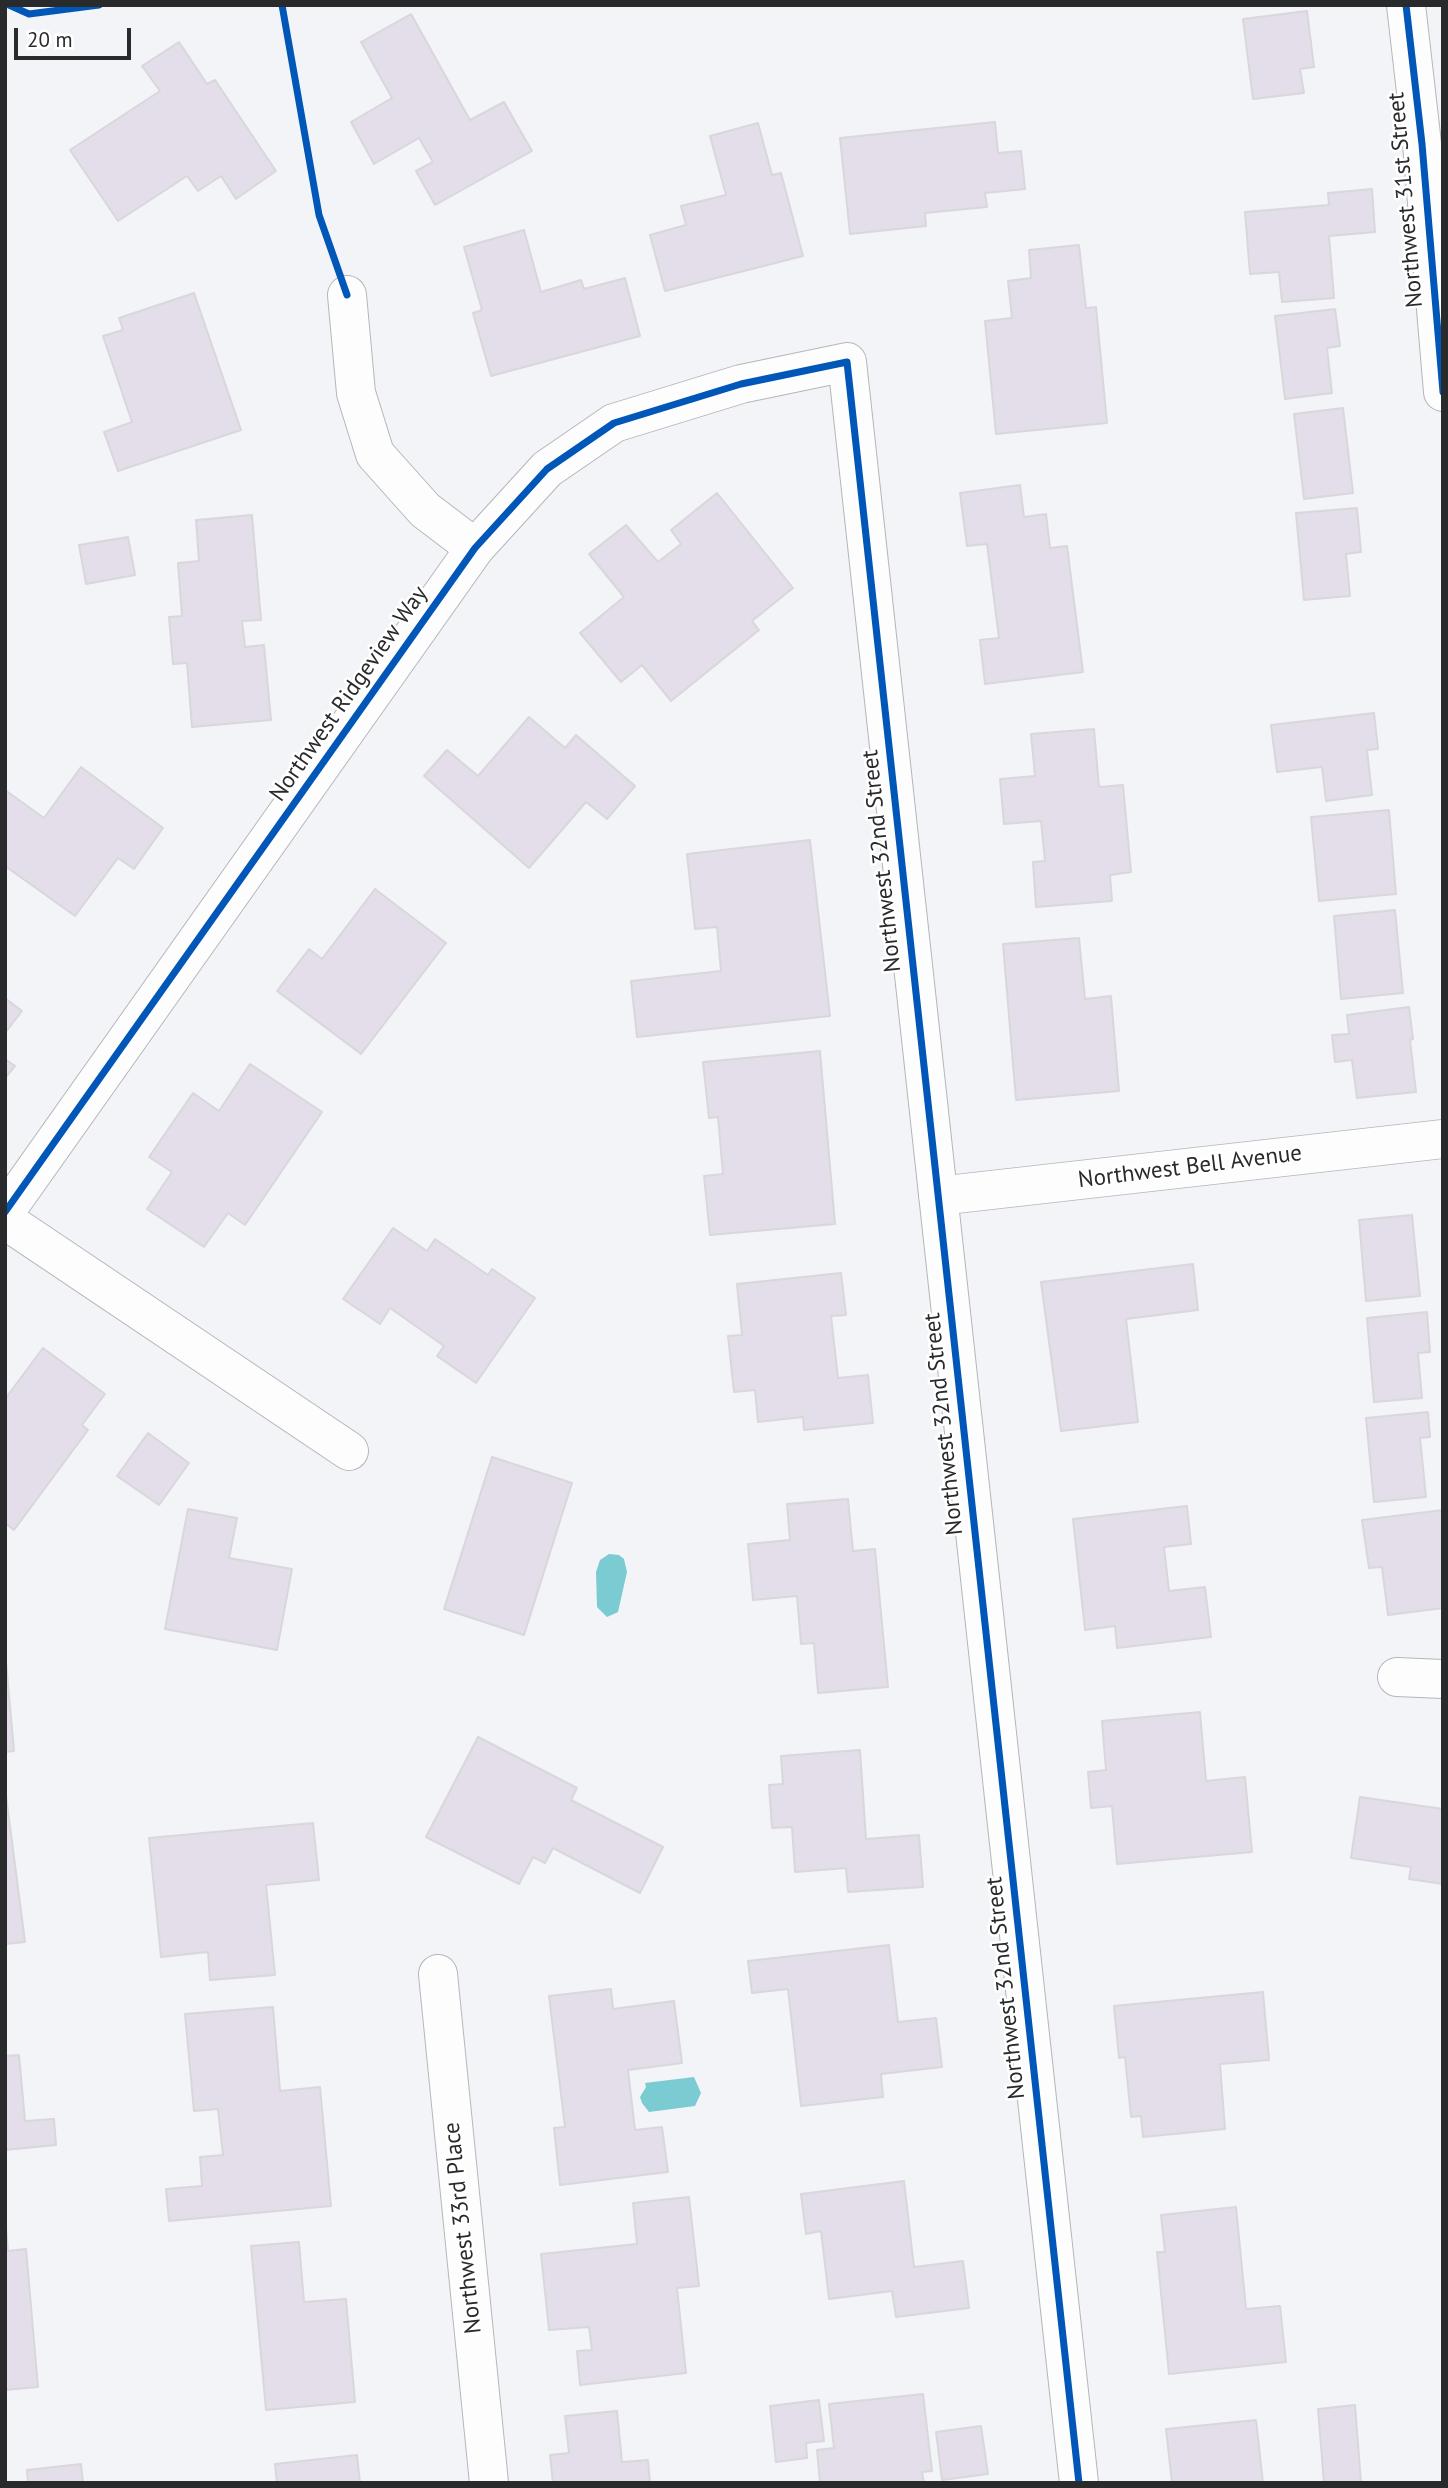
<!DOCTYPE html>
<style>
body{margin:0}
#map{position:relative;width:1448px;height:2488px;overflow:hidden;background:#f3f4f8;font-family:"PT Sans",sans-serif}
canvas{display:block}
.frame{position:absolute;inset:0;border:7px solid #282a2c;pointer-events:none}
.scale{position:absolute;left:14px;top:28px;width:117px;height:32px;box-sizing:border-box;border:4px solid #282a2c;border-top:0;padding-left:9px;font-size:21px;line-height:24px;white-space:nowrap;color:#282a2c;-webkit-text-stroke:5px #fff;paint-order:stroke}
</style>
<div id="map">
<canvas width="1448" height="2488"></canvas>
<div class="frame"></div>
<div class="scale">20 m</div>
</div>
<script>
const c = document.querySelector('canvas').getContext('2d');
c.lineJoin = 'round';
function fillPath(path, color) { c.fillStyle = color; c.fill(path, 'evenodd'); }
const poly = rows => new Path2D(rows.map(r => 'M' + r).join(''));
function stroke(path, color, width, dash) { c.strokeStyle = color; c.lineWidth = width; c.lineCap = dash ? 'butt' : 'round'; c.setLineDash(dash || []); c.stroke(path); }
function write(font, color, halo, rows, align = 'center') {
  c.font = font + ' "PT Sans",sans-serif'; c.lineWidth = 5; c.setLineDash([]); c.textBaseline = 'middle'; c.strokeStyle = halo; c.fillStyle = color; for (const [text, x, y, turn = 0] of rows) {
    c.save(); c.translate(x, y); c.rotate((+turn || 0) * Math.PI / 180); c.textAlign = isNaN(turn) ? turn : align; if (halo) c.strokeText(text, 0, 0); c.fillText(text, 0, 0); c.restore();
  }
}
fillPath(poly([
 [609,1554,619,1555,624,1559,627,1572,618,1612,607,1617,597,1607,596,1572,600,1560],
 [694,2077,701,2093,695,2106,649,2112,642,2103,640,2097,646,2087,645,2083]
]), '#7bcbd2');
const building = poly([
 [1307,11,1314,67,1300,69,1304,93,1253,99,1243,19,1307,11],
 [411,14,470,120,504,102,532,151,435,205,416,171,433,162,419,138,374,164,351,122,392,98,361,42,411,14],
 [179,42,207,84,215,80,276,171,236,199,221,176,198,191,187,176,118,221,70,150,160,91,142,66,179,42],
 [995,122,998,153,1021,151,1025,189,985,193,987,207,925,213,926,226,850,234,840,138,995,122],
 [758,123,772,175,781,173,803,256,665,291,650,235,686,225,681,206,726,195,710,136,758,123],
 [1372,189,1375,232,1329,236,1334,298,1282,302,1279,272,1250,274,1245,212,1329,205,1328,193,1372,189],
 [524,230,541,292,581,280,584,289,625,278,640,336,491,376,473,313,482,310,464,247,524,230],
 [1079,245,1086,308,1096,307,1107,423,996,434,985,321,1012,318,1008,281,1031,278,1029,250,1079,245],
 [194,293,241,430,118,471,104,432,132,422,103,336,123,330,119,318,194,293],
 [1335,309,1340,346,1327,348,1332,393,1285,399,1275,316,1335,309],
 [1343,408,1353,493,1304,499,1294,414,1343,408],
 [1020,485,1024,517,1046,514,1050,548,1067,546,1083,672,985,684,980,640,999,638,987,544,967,546,960,493,1020,485],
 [717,493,793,588,752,621,759,630,671,701,642,665,621,682,580,633,624,597,589,554,626,525,658,562,681,544,671,530,717,493],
 [1357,508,1361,552,1346,554,1350,596,1304,600,1296,513,1357,508],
 [252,515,261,620,242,621,245,647,264,645,271,720,192,727,187,663,173,664,169,617,182,616,178,563,199,561,196,520,252,515],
 [128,537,135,575,86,584,79,545,128,537],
 [1374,713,1378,749,1367,750,1372,795,1326,801,1322,767,1277,772,1271,725,1374,713],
 [529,717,565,748,576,735,635,786,607,819,586,802,529,868,424,776,447,750,478,776,529,717],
 [1094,729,1099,787,1123,785,1131,872,1110,875,1112,901,1036,907,1033,862,1045,861,1041,821,1004,824,1000,779,1035,776,1031,734,1094,729],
 [81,767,163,828,134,869,118,858,75,916,5,866,5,790,44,818,81,767],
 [1389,810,1396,894,1319,901,1311,817,1389,810],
 [810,840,830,1016,637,1037,631,981,721,971,717,927,695,929,687,854,810,840],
 [375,889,446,943,361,1054,277,991,309,949,322,959,375,889],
 [1395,910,1403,993,1341,999,1334,916,1395,910],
 [1079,938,1085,999,1111,996,1119,1091,1016,1100,1003,944,1079,938],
 [5,998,22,1011,5,1033,5,998],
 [1409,1007,1413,1039,1410,1040,1416,1092,1357,1098,1352,1060,1335,1062,1332,1035,1349,1034,1347,1015,1409,1007],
 [820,1051,835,1224,710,1235,704,1176,723,1174,718,1117,709,1118,703,1062,820,1051],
 [5,1059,15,1066,5,1078,5,1059],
 [250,1064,322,1112,245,1225,228,1213,204,1247,147,1209,172,1172,149,1157,193,1093,219,1111,250,1064],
 [1412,1215,1420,1296,1366,1301,1359,1220,1412,1215],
 [393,1228,427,1251,435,1239,488,1275,492,1269,535,1298,476,1383,437,1356,444,1346,390,1308,380,1324,343,1299,393,1228],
 [1193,1264,1198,1310,1126,1319,1138,1422,1061,1431,1041,1282,1193,1264],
 [841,1273,846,1315,831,1316,838,1378,868,1375,873,1423,804,1430,803,1417,758,1422,755,1390,734,1392,728,1336,742,1335,737,1284,841,1273],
 [1427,1312,1430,1352,1418,1353,1422,1398,1374,1402,1367,1318,1427,1312],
 [43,1348,105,1394,82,1425,88,1430,14,1530,5,1523,5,1399,43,1348],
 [1428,1412,1430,1437,1420,1438,1426,1497,1374,1502,1366,1418,1428,1412],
 [148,1433,189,1463,159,1505,117,1476,148,1433],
 [492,1457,572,1483,524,1635,444,1609,492,1457],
 [848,1499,853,1551,875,1549,888,1687,818,1693,814,1643,801,1644,797,1596,753,1600,748,1544,790,1540,787,1504,848,1499],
 [1187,1506,1191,1544,1164,1547,1169,1591,1205,1587,1211,1637,1117,1648,1115,1626,1085,1630,1073,1519,1187,1506],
 [188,1509,237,1518,229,1558,292,1569,277,1650,165,1629,188,1509],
 [1443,1510,1443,1608,1388,1615,1382,1567,1369,1568,1362,1520,1443,1510],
 [5,1651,14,1751,5,1752,5,1651],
 [1200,1712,1206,1781,1245,1777,1252,1852,1117,1864,1112,1806,1091,1808,1088,1772,1106,1770,1102,1721,1200,1712],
 [478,1737,577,1788,571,1800,663,1847,640,1893,553,1848,545,1863,533,1857,519,1884,426,1837,478,1737],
 [860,1750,866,1839,919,1835,923,1887,848,1892,846,1868,795,1872,792,1827,772,1828,769,1785,783,1784,781,1756,860,1750],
 [5,1788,25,1942,5,1944,5,1788],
 [1360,1797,1443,1809,1443,1884,1409,1879,1411,1867,1351,1858,1360,1797],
 [313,1823,319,1880,266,1885,275,1975,210,1980,208,1952,161,1957,149,1838,313,1823],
 [889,1945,898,2022,936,2018,942,2067,881,2074,883,2097,801,2106,788,1989,752,1993,748,1961,889,1945],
 [611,1989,613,2009,674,2001,682,2063,628,2070,635,2130,662,2127,668,2172,560,2185,554,2128,565,2127,549,1996,611,1989],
 [1263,1992,1269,2060,1220,2064,1225,2129,1143,2137,1141,2116,1131,2117,1125,2057,1119,2058,1114,2006,1263,1992],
 [273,2007,280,2091,320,2087,331,2206,169,2221,166,2189,202,2186,200,2157,223,2155,218,2109,194,2111,185,2014,273,2007],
 [19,2055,25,2121,54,2119,56,2145,5,2150,5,2056,19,2055],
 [904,2181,914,2267,963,2261,969,2308,896,2317,892,2291,829,2299,821,2231,806,2234,801,2194,904,2181],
 [689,2197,699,2286,677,2288,686,2373,580,2385,577,2351,592,2350,589,2327,549,2330,541,2254,637,2244,633,2203,689,2197],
 [1236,2207,1246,2309,1280,2306,1286,2362,1169,2374,1157,2252,1165,2252,1161,2215,1236,2207],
 [5,2217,8,2251,26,2249,38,2387,5,2390,5,2217],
 [299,2242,304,2302,346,2299,355,2402,266,2410,251,2246,299,2242],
 [923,2394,932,2471,922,2472,924,2483,820,2483,817,2450,834,2448,829,2404,923,2394],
 [819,2400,824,2441,806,2443,807,2458,776,2462,770,2406,819,2400],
 [1355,2405,1361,2483,1324,2483,1318,2409,1355,2405],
 [617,2411,622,2462,648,2460,650,2483,553,2483,550,2455,569,2453,565,2416,617,2411],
 [1256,2420,1263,2483,1172,2483,1166,2429,1256,2420],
 [981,2426,988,2474,942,2480,936,2432,981,2426],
 [357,2455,360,2483,277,2483,275,2464,357,2455],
 [81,2464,83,2483,28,2483,27,2470,81,2464]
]);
fillPath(building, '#e3dee9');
stroke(building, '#d8d7da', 2);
const minor = poly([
 [1406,5,1422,144,1443,392],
 [347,295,356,393,375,454,425,510,475,548],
 [938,1196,1443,1139],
 [5,1212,475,548,547,469,614,423,741,384,847,362,1079,2483],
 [5,1220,349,1451],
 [1397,1677,1443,1679],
 [438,1974,489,2483]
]);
stroke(minor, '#b4b6b9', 40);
stroke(minor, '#fdfdfe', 38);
stroke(poly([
 [9,5,29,14,99,5],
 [282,5,319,215,347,295],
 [1406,5,1422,144,1443,392],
 [5,1212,475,548,547,469,614,423,741,384,847,362,1079,2483]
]), '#0057b8', 7);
write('23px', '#282a2c', '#fff', [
 ["Northwest 31st Street",1406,200,-95],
 ["Northwest Ridgeview Way",349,694,-55],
 ["Northwest 32nd Street",882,861,-96],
 ["Northwest Bell Avenue",1190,1167,-7],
 ["Northwest 32nd Street",944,1424,-96],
 ["Northwest 32nd Street",1006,1988,-96],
 ["Northwest 33rd Place",463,2228,-96]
]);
</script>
